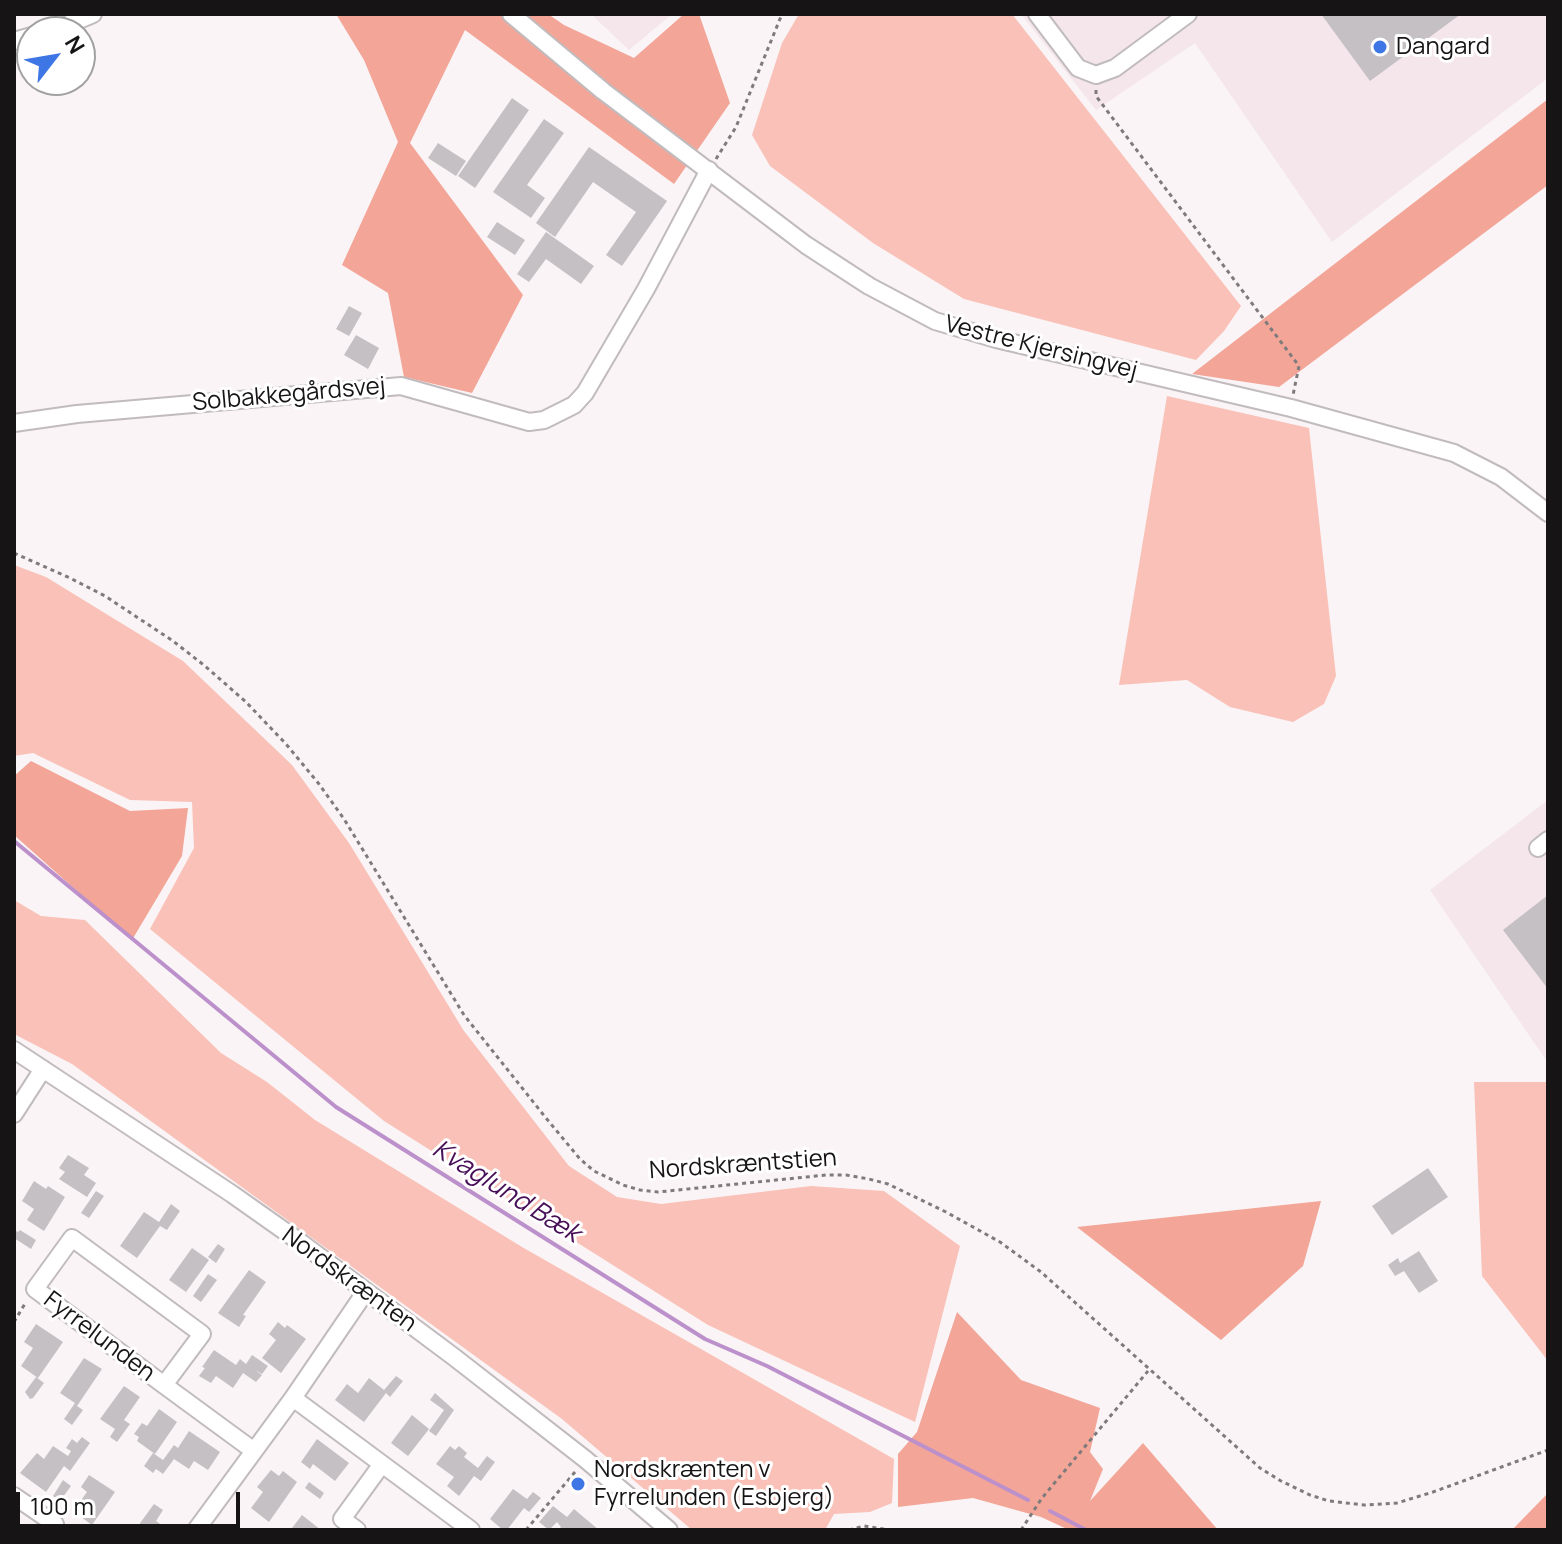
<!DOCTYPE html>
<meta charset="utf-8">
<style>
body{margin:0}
#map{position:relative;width:1562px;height:1544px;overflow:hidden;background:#faf4f6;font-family:Manrope,sans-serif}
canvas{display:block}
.frame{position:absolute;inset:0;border:16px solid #161415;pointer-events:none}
.north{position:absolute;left:16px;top:16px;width:80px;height:80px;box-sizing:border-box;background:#fff;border:2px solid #a2a1a1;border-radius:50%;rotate:59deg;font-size:22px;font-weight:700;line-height:32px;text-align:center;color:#161415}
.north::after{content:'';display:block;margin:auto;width:28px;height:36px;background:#3f76e6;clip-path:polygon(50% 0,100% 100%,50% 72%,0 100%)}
.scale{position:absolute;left:16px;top:1492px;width:224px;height:36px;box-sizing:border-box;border:4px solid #161415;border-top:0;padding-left:10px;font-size:24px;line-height:28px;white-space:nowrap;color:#161415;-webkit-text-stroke:6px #fff;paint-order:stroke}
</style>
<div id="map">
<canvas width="1562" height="1544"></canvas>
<div class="frame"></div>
<div class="north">N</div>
<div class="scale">100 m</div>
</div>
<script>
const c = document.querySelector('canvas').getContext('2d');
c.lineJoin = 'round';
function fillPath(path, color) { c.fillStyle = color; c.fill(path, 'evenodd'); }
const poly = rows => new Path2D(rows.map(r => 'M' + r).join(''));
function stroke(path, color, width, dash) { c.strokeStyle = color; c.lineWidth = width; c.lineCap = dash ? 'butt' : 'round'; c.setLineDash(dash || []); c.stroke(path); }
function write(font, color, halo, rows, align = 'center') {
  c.font = font + ' Manrope,sans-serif'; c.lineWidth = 6; c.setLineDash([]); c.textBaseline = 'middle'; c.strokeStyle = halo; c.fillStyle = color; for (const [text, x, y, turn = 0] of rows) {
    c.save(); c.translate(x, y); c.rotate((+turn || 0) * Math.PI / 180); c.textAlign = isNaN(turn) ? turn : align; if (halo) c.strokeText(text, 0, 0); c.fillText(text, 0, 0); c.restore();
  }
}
fillPath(poly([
 [591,14,672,14,629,50],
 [1021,14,1548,14,1548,78,1332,242,1195,43,1096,110],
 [1548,800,1548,1063,1430,890]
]), '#f4e6eb');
fillPath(poly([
 [799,14,1012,14,1241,306,1224,331,1196,360,964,299,873,243,770,166,752,135,782,43],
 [1167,396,1309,428,1336,676,1324,704,1293,722,1230,707,1187,680,1119,685],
 [14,565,46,577,183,661,292,765,349,843,464,1031,569,1166,617,1197,661,1204,811,1186,884,1191,960,1246,915,1422,708,1325,384,1121,150,929,194,848,192,802,130,800,33,753,14,756],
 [14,900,41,916,85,920,221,1053,267,1082,315,1120,522,1247,894,1459,892,1503,870,1512,834,1514,825,1530,692,1530,562,1419,72,1064,14,1034],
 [1474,1082,1548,1082,1548,1361,1482,1276]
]), '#f9c1b7');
fillPath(poly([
 [336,14,548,14,564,25,634,58,684,14,699,14,730,103,674,184,465,30,410,143,523,295,472,393,404,377,388,293,342,265,398,142,364,60],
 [1548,99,1548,185,1279,387,1192,374],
 [31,761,130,811,188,808,182,856,132,940,14,835,14,776],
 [1321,1201,1303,1266,1221,1340,1077,1227],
 [957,1312,1021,1380,1100,1408,1090,1452,1103,1469,1090,1501,1143,1443,1218,1530,1069,1530,1041,1517,973,1498,898,1507,898,1454,917,1432],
 [1548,1493,1548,1530,1512,1530]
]), '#f3a597');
stroke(poly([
 [14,841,336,1107,705,1339,767,1366,1028,1500],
 [1050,1511,1086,1530]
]), '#bc91cb', 4);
fillPath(poly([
 [1321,14,1461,14,1370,81],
 [512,98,529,110,475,188,458,176],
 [544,119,564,133,527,185,545,198,531,218,493,192],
 [438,143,466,161,456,176,428,158],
 [589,147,667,201,622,266,606,255,636,212,593,182,555,237,536,223],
 [497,222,525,240,515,255,487,237],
 [546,232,594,266,581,284,546,259,529,282,517,274],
 [349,306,362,313,349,336,336,329],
 [356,335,379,348,368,369,344,355],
 [1548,895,1548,989,1503,930],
 [68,1155,89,1168,84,1175,96,1183,87,1197,59,1179,65,1172,59,1168],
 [1428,1168,1448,1197,1392,1235,1372,1206],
 [34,1181,46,1189,48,1186,65,1197,44,1231,27,1220,34,1209,22,1201],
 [96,1191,104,1196,89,1218,81,1213],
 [171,1204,180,1211,167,1230,160,1226,137,1258,120,1246,144,1212,159,1222],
 [14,1230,18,1232,20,1230,36,1240,31,1249,14,1238],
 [218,1244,225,1249,216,1263,208,1257],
 [192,1248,209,1260,186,1292,169,1280],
 [1419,1251,1438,1281,1419,1293,1404,1271,1395,1276,1388,1265,1398,1258,1400,1263],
 [249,1270,266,1282,243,1315,246,1316,239,1327,218,1313],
 [208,1274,217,1280,201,1302,193,1296],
 [278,1322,285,1328,287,1325,306,1339,281,1373,262,1358,276,1340,269,1334],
 [36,1324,63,1342,38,1378,21,1366,33,1348,24,1342],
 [214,1350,236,1365,240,1359,246,1364,252,1355,268,1366,262,1374,255,1370,262,1375,256,1382,243,1373,233,1388,216,1376,211,1383,199,1376,205,1368,202,1367],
 [84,1358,102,1369,77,1406,83,1410,72,1425,64,1419,75,1403,60,1393],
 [396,1376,403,1381,390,1397,386,1393,364,1422,335,1400,347,1384,358,1393,369,1378,384,1390],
 [36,1377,44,1383,33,1398,30,1399,25,1392],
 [124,1386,140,1397,124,1420,130,1424,117,1442,110,1437,115,1429,100,1419],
 [435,1393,454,1410,436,1436,429,1431,444,1410,430,1400],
 [159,1409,177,1422,155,1454,137,1441,139,1437,134,1434,142,1423,147,1426],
 [412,1415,429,1429,408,1456,391,1443],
 [189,1431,220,1452,208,1470,194,1461,189,1469,174,1459,163,1474,156,1469,153,1473,144,1466,153,1453,163,1460,174,1445,178,1448],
 [82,1437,90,1443,70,1471,64,1466,46,1492,20,1473,37,1453,44,1459,53,1446,68,1456,71,1451,66,1448,72,1439,77,1443],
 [317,1439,349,1463,335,1481,313,1464,310,1469,301,1462],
 [450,1446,455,1450,459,1446,467,1453,464,1457,478,1468,487,1456,495,1462,481,1481,474,1476,459,1496,447,1486,454,1477,436,1464],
 [271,1470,279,1476,283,1471,297,1482,269,1522,251,1508,263,1492,257,1487],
 [89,1475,115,1492,92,1525,73,1511,87,1492,81,1487],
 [63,1480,71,1486,60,1501,53,1496],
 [309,1482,324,1493,320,1499,305,1488],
 [513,1489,527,1499,533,1492,541,1498,529,1512,524,1508,507,1530,503,1530,490,1519],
 [154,1504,163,1510,156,1521,163,1526,160,1530,135,1530],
 [553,1506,567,1517,574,1509,599,1530,558,1530,561,1527,557,1522,549,1530,539,1522],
 [302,1515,321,1530,293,1530,292,1528]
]), '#c5c0c3');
const minor = poly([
 [511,14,603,91,806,245,869,286,935,321,996,339,1291,408,1454,453,1501,477,1548,513],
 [1037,14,1078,68,1096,75,1115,68,1188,14],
 [46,32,62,27,93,14],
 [14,41,32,36],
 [14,423,77,414,401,386,529,422,544,420,574,405,585,393,646,289,709,170],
 [1538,848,1548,840],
 [14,1050,232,1194,300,1242,454,1357,585,1459,669,1530],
 [14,1114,43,1069],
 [164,1385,35,1289,72,1238,202,1334,164,1385,254,1451],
 [293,1398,471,1530],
 [14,1496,55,1524,51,1530],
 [196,1530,293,1398,366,1291],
 [357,1530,342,1519,382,1464]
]);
stroke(minor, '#c1bbbd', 20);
stroke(poly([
 [1096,90,1096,96,1299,366,1293,395],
 [716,159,736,127,782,14],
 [14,553,70,578,105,596,173,641,205,666,246,702,286,744,319,784,344,819,464,1015,546,1118,580,1159,594,1171,623,1185,640,1190,658,1192,826,1175,846,1175,869,1179,888,1184,946,1212,1000,1242,1041,1272,1260,1468,1281,1481,1310,1495,1329,1501,1364,1505,1397,1503,1433,1492,1548,1450],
 [14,1322,26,1302],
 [526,1530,575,1472],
 [849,1530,864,1526,889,1530],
 [1021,1530,1042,1498,1148,1371]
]), '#7f7b7d', 3, [4, 4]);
stroke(minor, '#fff', 16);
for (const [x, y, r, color] of [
 [1380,47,8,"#3f76e6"],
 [578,1484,8,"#3f76e6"]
]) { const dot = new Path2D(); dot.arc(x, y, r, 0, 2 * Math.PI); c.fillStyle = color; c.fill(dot); stroke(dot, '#fff', 3); }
write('24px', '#161415', '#fff', [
 ["Dangard",1396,47],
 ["Nordskrænten v",594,1470],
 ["Fyrrelunden (Esbjerg)",594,1498]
], 'left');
write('24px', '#161415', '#fff', [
 ["Vestre Kjersingvej",1041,348,14],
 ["Solbakkegårdsvej",289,395,-5],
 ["Nordskræntstien",743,1165,-4],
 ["Nordskrænten",349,1280,36],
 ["Fyrrelunden",99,1337,37]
]);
write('italic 26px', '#460e56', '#fff', [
 ["Kvaglund Bæk",506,1192,32]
]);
</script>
